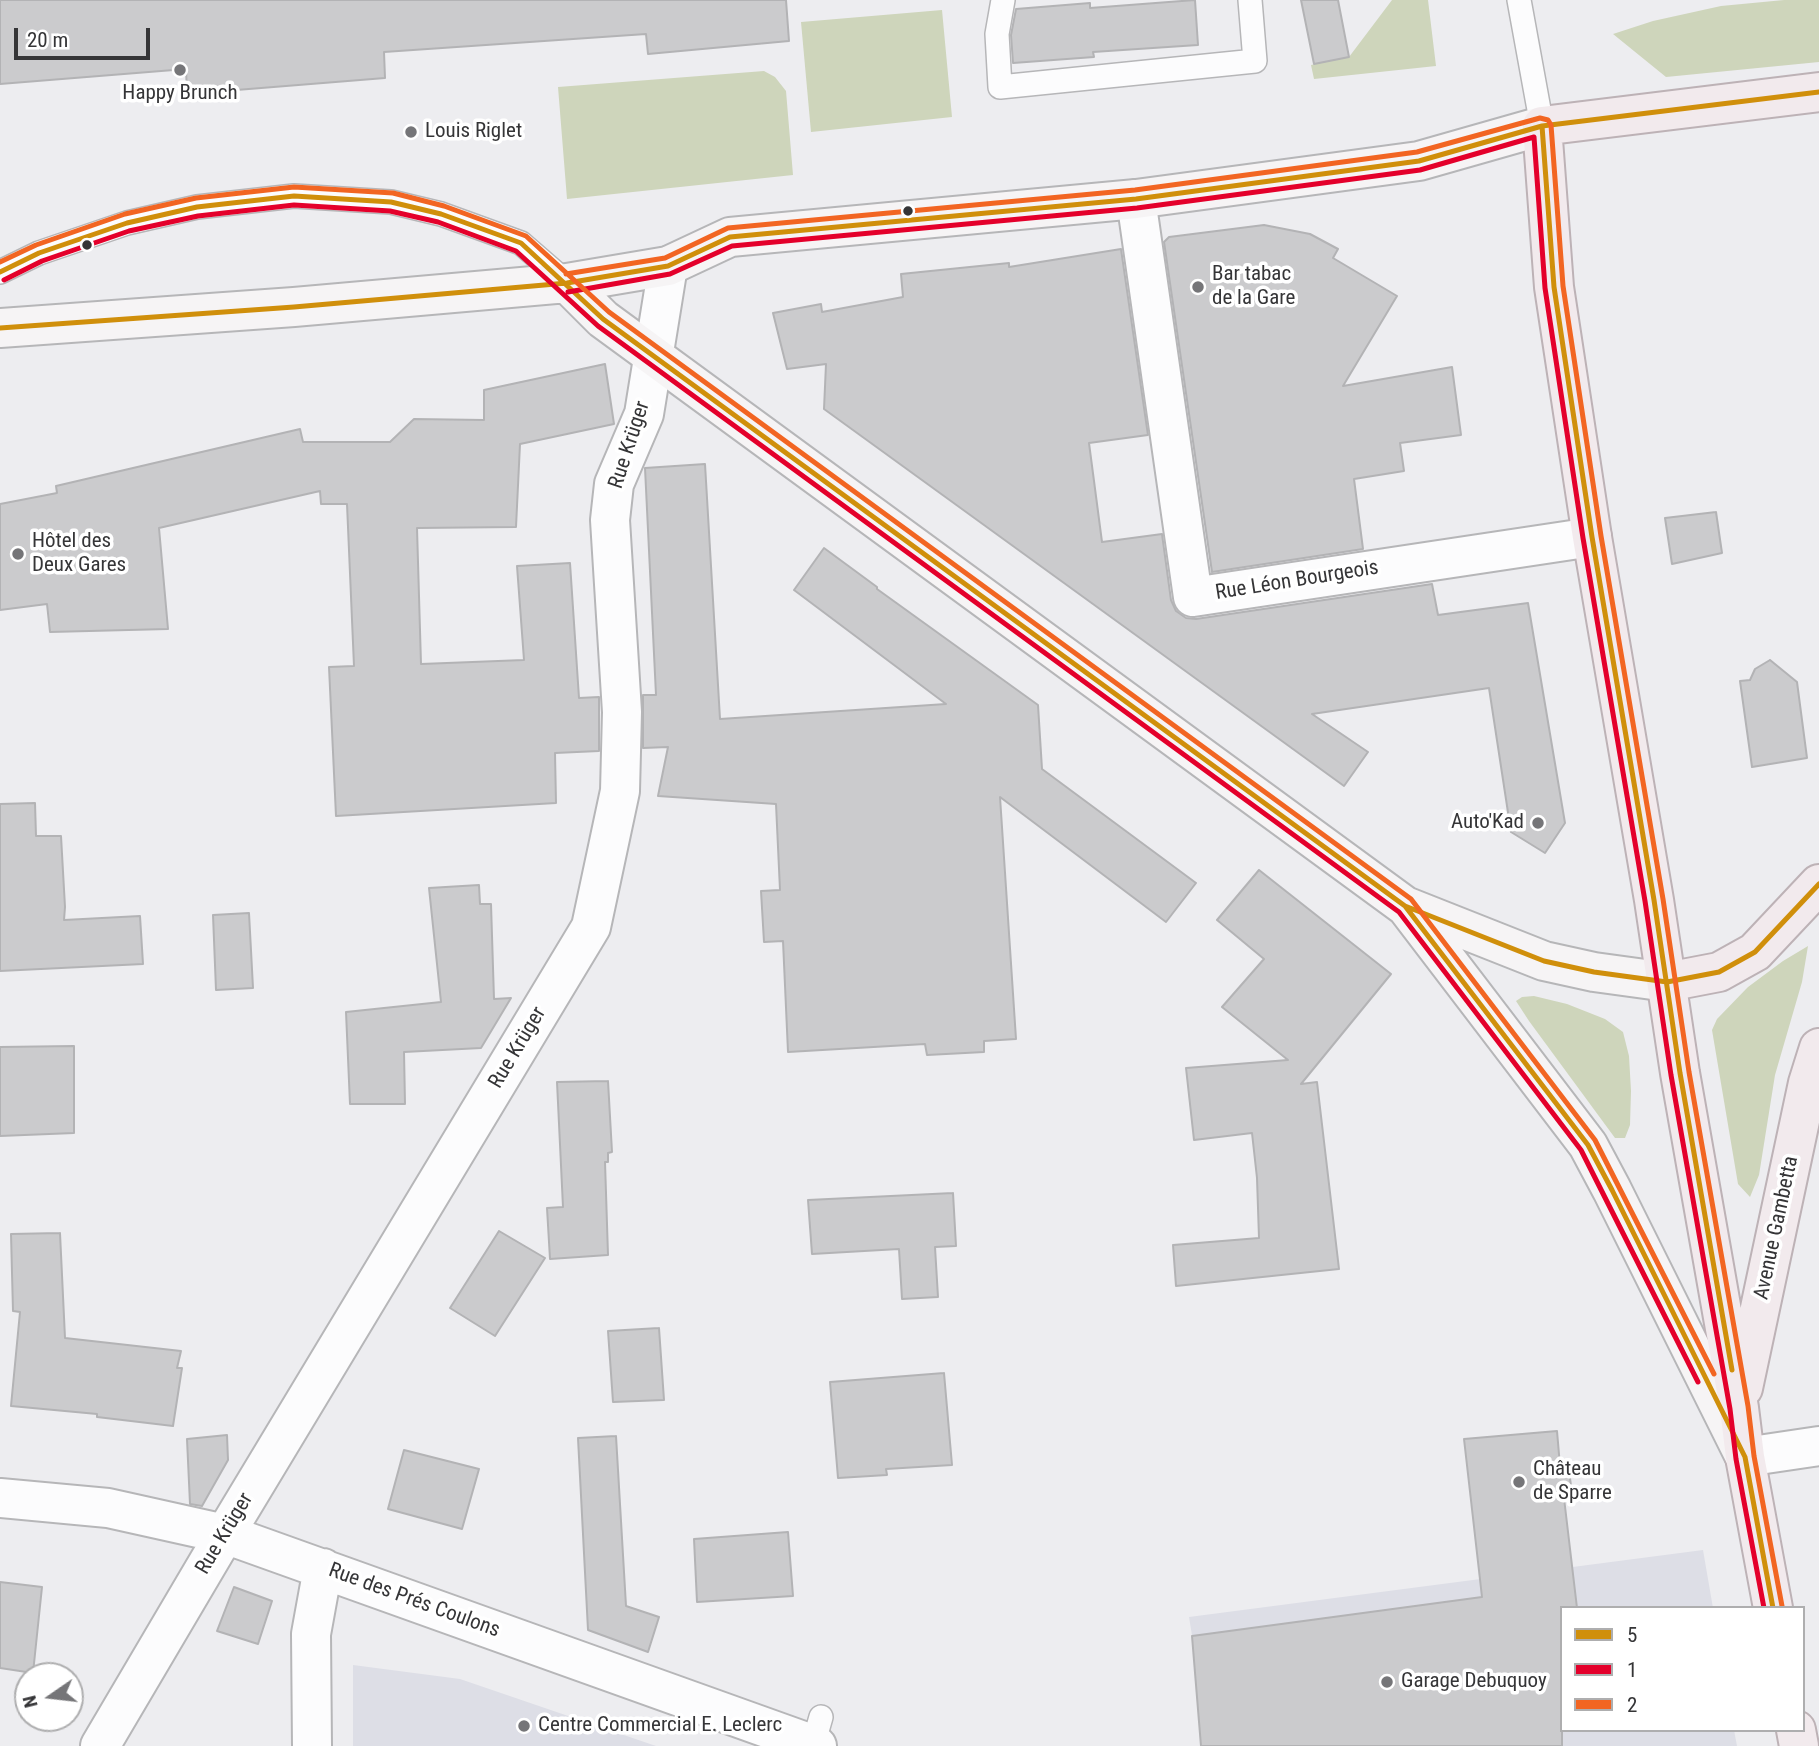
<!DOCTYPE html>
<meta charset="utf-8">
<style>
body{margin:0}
#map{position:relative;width:1819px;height:1746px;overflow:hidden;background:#ededf0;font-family:"Roboto Condensed",sans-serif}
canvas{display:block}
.legend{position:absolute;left:1560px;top:1606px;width:245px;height:126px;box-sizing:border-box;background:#fff;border:2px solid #aeaeaf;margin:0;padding:9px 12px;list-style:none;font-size:21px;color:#353537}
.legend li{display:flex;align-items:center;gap:14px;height:35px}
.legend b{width:35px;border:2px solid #aeaeaf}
.north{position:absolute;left:14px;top:1662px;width:70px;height:70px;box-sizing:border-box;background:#fff;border:2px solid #aeaeaf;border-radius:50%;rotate:256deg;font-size:19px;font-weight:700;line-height:28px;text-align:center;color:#353537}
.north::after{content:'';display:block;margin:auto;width:24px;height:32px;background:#757578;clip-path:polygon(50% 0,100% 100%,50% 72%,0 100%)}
.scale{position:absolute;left:14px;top:28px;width:136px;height:32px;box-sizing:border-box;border:4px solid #353537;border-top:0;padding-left:9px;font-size:21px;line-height:24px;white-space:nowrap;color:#353537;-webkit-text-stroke:5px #fff;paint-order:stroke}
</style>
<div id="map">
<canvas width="1819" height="1746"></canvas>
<ul class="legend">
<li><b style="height:9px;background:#d08f0b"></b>5</li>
<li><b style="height:9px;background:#e4002b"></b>1</li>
<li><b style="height:9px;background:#f26522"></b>2</li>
</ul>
<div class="north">N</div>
<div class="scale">20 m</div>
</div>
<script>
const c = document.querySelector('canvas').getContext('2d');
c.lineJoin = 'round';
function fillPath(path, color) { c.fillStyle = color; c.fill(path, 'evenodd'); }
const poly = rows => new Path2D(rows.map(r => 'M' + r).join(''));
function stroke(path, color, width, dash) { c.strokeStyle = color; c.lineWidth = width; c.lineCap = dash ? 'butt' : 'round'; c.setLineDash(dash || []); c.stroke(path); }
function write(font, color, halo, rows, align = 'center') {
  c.font = font + ' "Roboto Condensed",sans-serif'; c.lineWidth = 7; c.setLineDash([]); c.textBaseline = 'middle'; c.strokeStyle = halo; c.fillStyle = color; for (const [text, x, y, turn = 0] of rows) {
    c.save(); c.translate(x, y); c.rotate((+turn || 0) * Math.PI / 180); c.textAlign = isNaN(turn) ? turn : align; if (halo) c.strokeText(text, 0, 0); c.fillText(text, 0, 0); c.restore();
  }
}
fillPath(poly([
 [1703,1550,1713,1608,1562,1608,1562,1730,1734,1730,1737,1746,1210,1746,1189,1617],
 [353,1665,460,1679,656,1746,353,1746]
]), '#dddee6');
fillPath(poly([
 [1392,0,1428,0,1436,66,1314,79,1311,65,1349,57],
 [1784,0,1819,0,1819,62,1666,77,1613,34,1653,21,1721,6],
 [942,10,952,117,811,132,801,22],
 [764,71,775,77,786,91,793,175,567,199,558,87],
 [1808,946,1802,982,1775,1075,1759,1175,1750,1197,1738,1184,1712,1030,1717,1019,1748,987,1783,961],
 [1534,996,1567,1004,1605,1019,1623,1032,1629,1056,1631,1091,1630,1125,1625,1138,1615,1138,1529,1021,1516,1001,1522,997]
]), '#ced5bb');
const building = poly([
 [0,0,786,0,789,41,648,54,646,34,384,52,385,78,187,94,186,69,0,84,0,0],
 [1195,0,1198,45,1093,52,1094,57,1013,63,1011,35,1016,9,1090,3,1090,8,1195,0],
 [1301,0,1338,0,1349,57,1314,64,1301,0],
 [1264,225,1310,234,1338,249,1333,258,1397,296,1343,386,1452,367,1461,435,1400,443,1404,471,1354,479,1363,549,1212,572,1164,242,1169,237,1264,225],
 [1121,249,1148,435,1089,443,1102,542,1162,534,1171,600,1176,611,1186,618,1196,619,1432,584,1438,615,1528,603,1565,823,1545,853,1511,832,1489,688,1312,714,1368,752,1344,786,824,409,826,364,787,369,773,313,821,304,822,312,903,297,901,274,1009,263,1009,267,1121,249],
 [605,364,614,424,520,444,516,527,417,528,421,664,524,660,517,566,570,563,579,698,599,697,599,751,555,753,556,803,336,816,329,667,354,666,347,504,321,504,320,491,159,528,168,629,50,632,47,604,0,610,0,504,57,493,56,486,300,429,303,442,390,442,414,419,484,420,484,390,605,364],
 [705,464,720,719,946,704,794,590,824,548,877,587,877,589,1038,705,1042,769,1196,883,1166,922,1000,797,1016,1039,984,1041,984,1052,927,1055,925,1044,788,1052,783,941,764,942,761,891,780,890,776,804,658,796,668,747,643,748,643,695,656,695,645,468,705,464],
 [1716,512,1722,553,1672,564,1665,518,1716,512],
 [1770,660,1797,682,1807,758,1752,767,1740,681,1750,680,1755,669,1770,660],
 [35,803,36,836,61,836,65,907,64,920,140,916,143,964,0,971,0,804,35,803],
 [1259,870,1391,974,1301,1084,1317,1082,1339,1269,1176,1286,1173,1245,1259,1238,1257,1178,1252,1133,1194,1140,1186,1068,1288,1060,1222,1007,1264,959,1217,920,1259,870],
 [479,885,480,904,491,904,494,999,511,998,481,1048,404,1052,405,1104,350,1104,346,1012,441,1002,429,888,479,885],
 [249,913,253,988,216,990,213,915,249,913],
 [74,1046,74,1133,0,1136,0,1047,74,1046],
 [608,1081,612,1152,608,1153,608,1162,605,1162,608,1255,550,1259,547,1208,563,1207,557,1082,608,1081],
 [953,1193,956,1246,935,1247,938,1297,902,1299,899,1249,812,1254,808,1200,953,1193],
 [499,1231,545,1258,495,1336,450,1308,499,1231],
 [60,1233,65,1338,181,1351,177,1368,182,1368,173,1426,97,1417,97,1414,11,1406,20,1312,13,1311,11,1234,60,1233],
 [659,1328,664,1400,613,1402,608,1331,659,1328],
 [944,1373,952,1465,886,1469,887,1475,838,1478,830,1382,944,1373],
 [1557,1431,1560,1466,1569,1471,1572,1493,1564,1498,1577,1608,1562,1608,1562,1746,1201,1746,1192,1636,1482,1597,1464,1439,1557,1431],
 [227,1435,228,1460,202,1506,190,1504,187,1439,227,1435],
 [616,1436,626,1606,659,1617,648,1652,588,1630,578,1438,616,1436],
 [404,1450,479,1469,462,1529,388,1509,404,1450],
 [788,1532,793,1596,697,1602,694,1539,788,1532],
 [0,1582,42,1587,33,1673,0,1668,0,1582],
 [234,1587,272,1601,258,1644,217,1631,234,1587]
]);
fillPath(building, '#cbcbcd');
stroke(building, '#b3b3b5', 2);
const service = poly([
 [1003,0,997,34,1000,87,1255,61,1250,0],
 [1519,0,1542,126],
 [0,272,39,253,127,223,197,207,294,196,391,202,441,214,521,243,567,283],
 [813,1745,821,1717]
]);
const minor = poly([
 [1136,199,1193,597,1592,537],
 [1745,1457,1819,1446],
 [0,1498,108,1508,225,1534,817,1746],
 [100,1746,225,1534,591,927,620,791,622,712,610,520,614,484,644,414,668,266],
 [312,1746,311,1634,323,1568]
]);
const secondary = poly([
 [567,283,603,319,1405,906,1544,961,1594,972,1667,982],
 [0,328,294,307,567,283,668,266,730,237,1136,199,1419,161,1542,126],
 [1407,908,1588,1145,1612,1190,1743,1453]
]);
const primary = poly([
 [1667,982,1719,972,1755,952,1819,884],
 [1743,1388,1808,1083,1819,1048],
 [1773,1608,1745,1457,1739,1408,1680,1073,1654,900,1592,537,1554,287,1542,126,1819,92],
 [1796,1730,1799,1746]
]);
stroke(service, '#b6b6b8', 26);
stroke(minor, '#b6b6b8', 42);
stroke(secondary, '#b6b6b8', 42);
stroke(primary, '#bdb2b6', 42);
stroke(service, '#fcfcfd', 23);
stroke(minor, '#fcfcfd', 38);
stroke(secondary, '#f6f4f5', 38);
stroke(primary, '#f2eaed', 38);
stroke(poly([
 [1542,126,1554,287,1592,537,1654,900,1680,1073,1732,1370],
 [0,272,39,253,127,223,197,207,294,196,391,202,441,214,521,243,603,319,1405,906,1588,1145,1612,1190,1745,1457,1773,1608],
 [0,328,294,307,567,283,668,266,730,237,1136,199,1419,161,1542,126,1819,92],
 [1405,906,1544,961,1594,972,1667,982,1719,972,1755,952,1819,884]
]), '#d08f0b', 5);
stroke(poly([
 [4,280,42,261,129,231,198,216,294,205,390,211,438,222,516,251,598,326,1399,912,1581,1150,1698,1382],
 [568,292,670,274,732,246,1137,208,1420,170,1534,137,1545,288,1583,538,1645,901,1671,1075,1730,1409,1736,1459,1764,1608]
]), '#e4002b', 5);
stroke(poly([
 [0,262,36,245,125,214,196,198,294,187,393,193,444,206,526,236,609,312,1411,899,1595,1140,1714,1374],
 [566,274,665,258,728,228,1135,190,1417,152,1540,118,1548,120,1551,125,1563,286,1601,536,1663,899,1689,1072,1748,1406,1754,1456,1782,1606]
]), '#f26522', 5);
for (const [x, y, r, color] of [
 [180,70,7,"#757578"],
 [411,132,7,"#757578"],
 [908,211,6,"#353537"],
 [87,245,6,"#353537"],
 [1198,287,7,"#757578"],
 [18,554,7,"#757578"],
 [1538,823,7,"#757578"],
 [1519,1482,7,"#757578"],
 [1387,1682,7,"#757578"],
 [524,1726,7,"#757578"]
]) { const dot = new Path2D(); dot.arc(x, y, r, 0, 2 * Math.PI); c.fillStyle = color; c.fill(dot); stroke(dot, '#fff', 2.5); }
write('21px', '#353537', '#fff', [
 ["Happy Brunch",180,94,"center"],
 ["Louis Riglet",425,132],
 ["Bar tabac",1212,275],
 ["de la Gare",1212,299],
 ["Hôtel des",32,542],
 ["Deux Gares",32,566],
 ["Auto'Kad",1524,823,"right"],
 ["Château",1533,1470],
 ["de Sparre",1533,1494],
 ["Garage Debuquoy",1401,1682],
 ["Centre Commercial E. Leclerc",538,1726]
], 'left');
write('21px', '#353537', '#fff', [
 ["Rue Krüger",630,445,-72],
 ["Rue Léon Bourgeois",1297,581,-9],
 ["Rue Krüger",518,1048,-59],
 ["Avenue Gambetta",1777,1228,-78],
 ["Rue Krüger",225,1534,-59],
 ["Rue des Prés Coulons",414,1601,20]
]);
</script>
